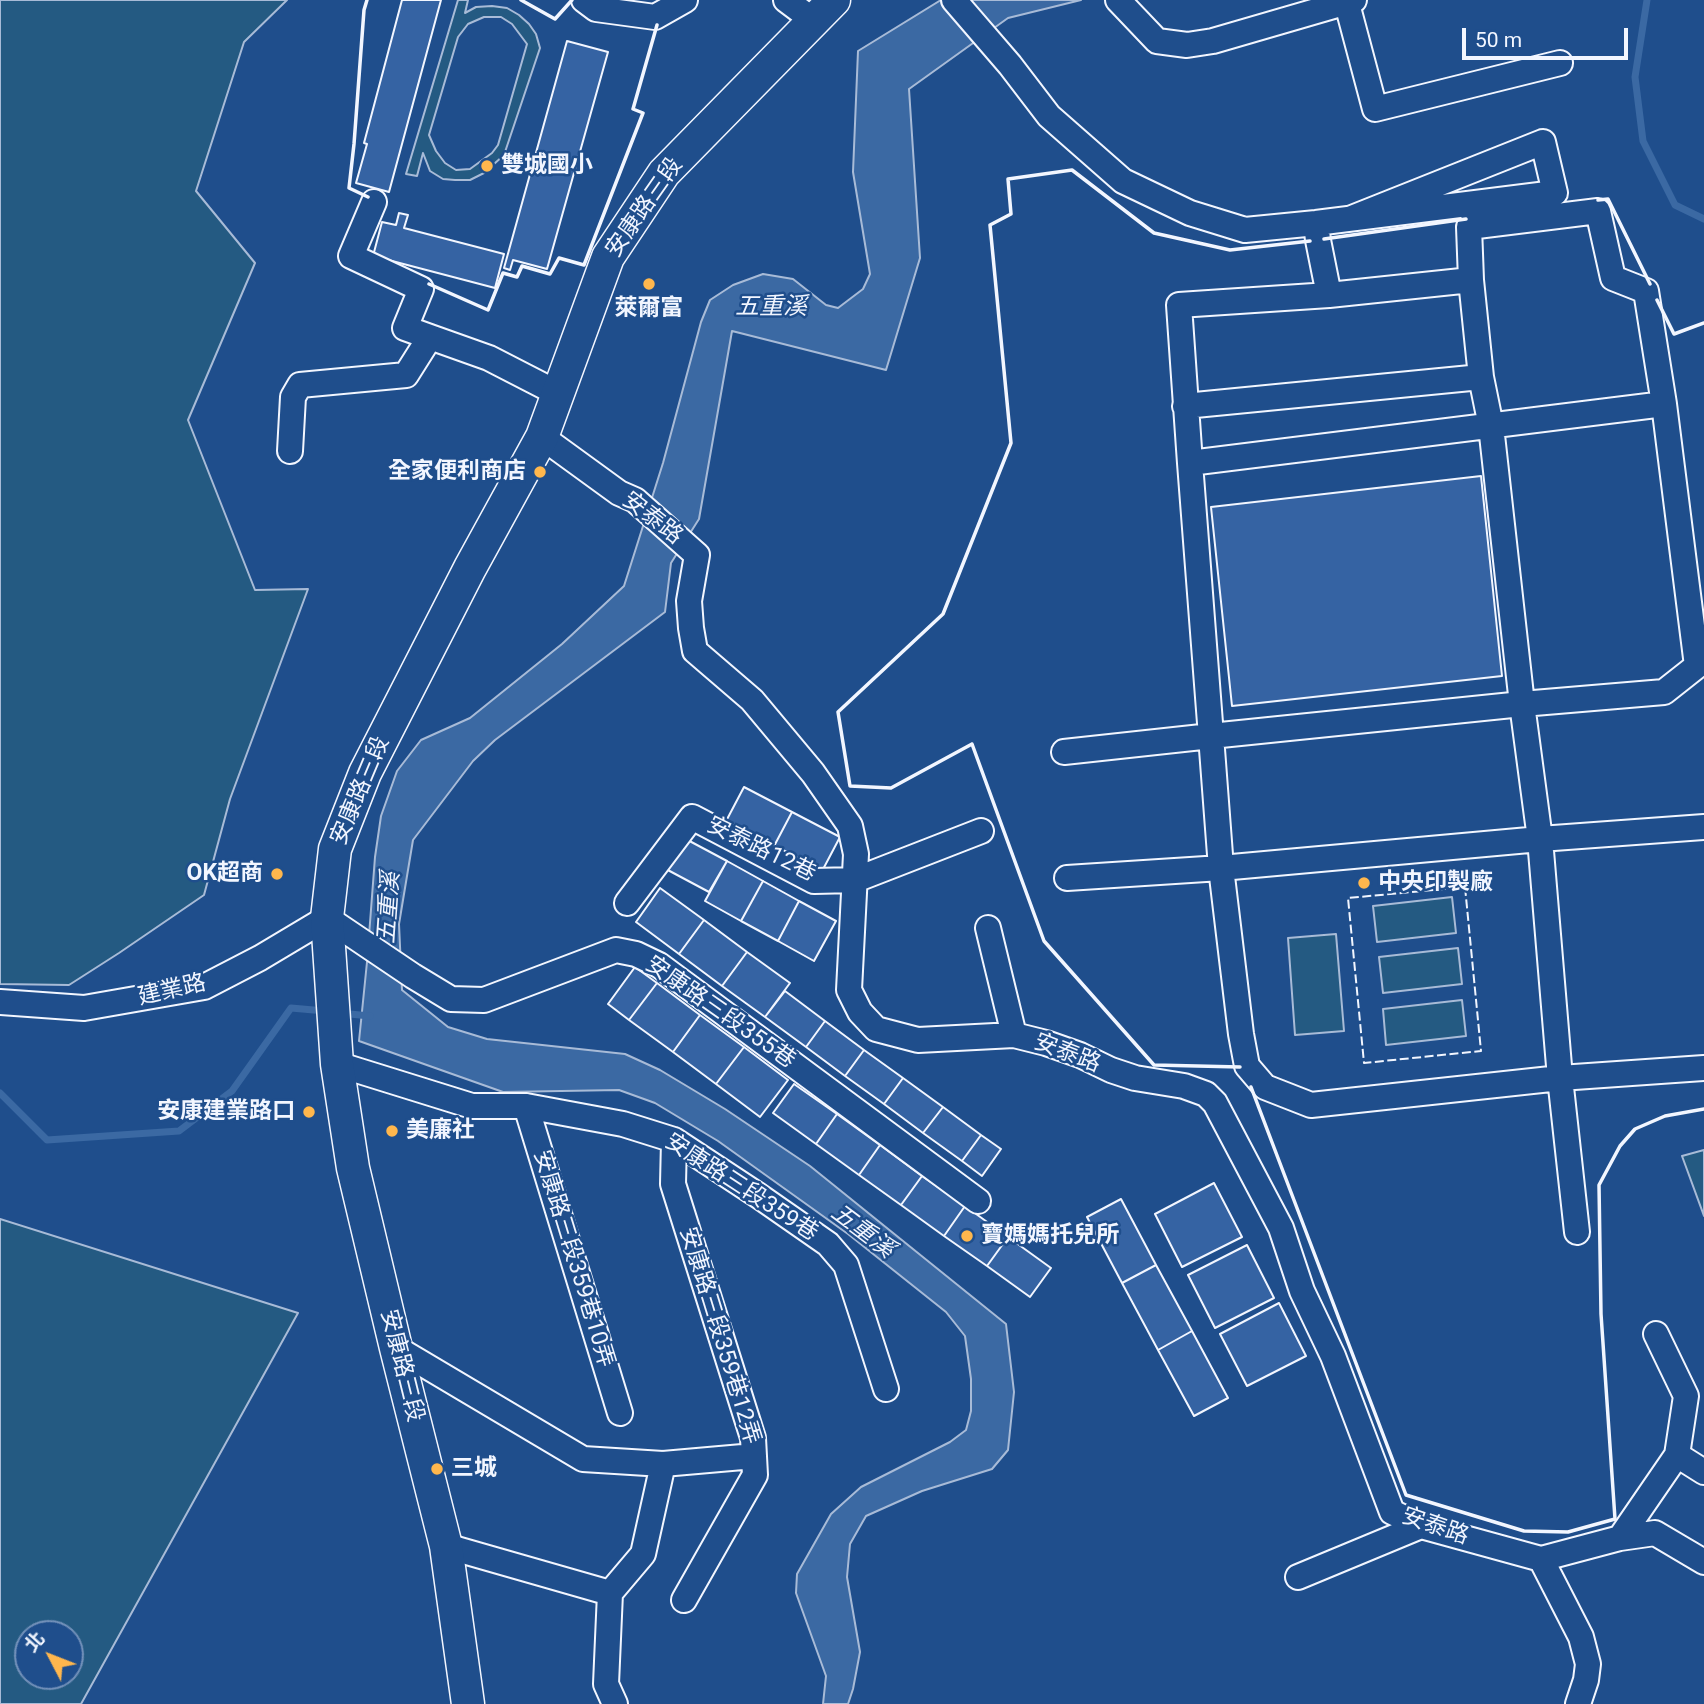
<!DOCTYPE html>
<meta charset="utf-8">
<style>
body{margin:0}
#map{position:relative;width:1704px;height:1704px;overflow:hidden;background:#1f4e8c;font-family:Roboto,"Noto Sans TC",sans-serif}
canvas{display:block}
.north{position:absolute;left:14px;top:1620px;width:70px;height:70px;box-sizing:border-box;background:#1f4e8c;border:2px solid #7391ba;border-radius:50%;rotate:312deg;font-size:19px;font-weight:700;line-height:28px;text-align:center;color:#f2f6ff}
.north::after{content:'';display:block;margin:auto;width:24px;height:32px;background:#ffb74d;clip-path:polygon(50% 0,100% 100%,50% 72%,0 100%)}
.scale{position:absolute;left:1462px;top:28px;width:166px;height:32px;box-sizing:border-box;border:4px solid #f2f6ff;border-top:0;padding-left:9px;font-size:21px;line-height:24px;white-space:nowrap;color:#f2f6ff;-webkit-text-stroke:5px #1f4e8c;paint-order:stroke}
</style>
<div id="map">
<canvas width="1704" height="1704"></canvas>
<div class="north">北</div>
<div class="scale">50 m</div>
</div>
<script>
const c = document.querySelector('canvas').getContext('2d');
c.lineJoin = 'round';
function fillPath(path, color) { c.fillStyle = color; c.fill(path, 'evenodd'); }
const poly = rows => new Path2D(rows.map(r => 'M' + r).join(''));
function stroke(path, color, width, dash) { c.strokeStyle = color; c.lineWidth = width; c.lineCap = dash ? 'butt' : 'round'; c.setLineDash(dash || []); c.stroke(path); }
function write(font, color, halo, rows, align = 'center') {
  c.font = font + ' Roboto,"Noto Sans TC",sans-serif'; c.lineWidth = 5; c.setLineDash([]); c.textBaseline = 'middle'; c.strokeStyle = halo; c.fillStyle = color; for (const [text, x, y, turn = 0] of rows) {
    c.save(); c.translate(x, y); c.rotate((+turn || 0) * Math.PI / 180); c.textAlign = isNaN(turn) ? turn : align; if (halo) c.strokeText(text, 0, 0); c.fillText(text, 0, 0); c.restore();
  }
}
const green = poly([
 [0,0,287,0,244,42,196,191,255,263,188,420,255,590,308,589,230,799,204,895,119,953,69,985,0,984,0,0],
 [458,0,468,0,465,13,476,7,492,6,507,8,519,15,529,24,536,34,540,48,504,155,484,173,470,180,455,180,443,179,430,171,423,153,417,176,406,174,458,0],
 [484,17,501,17,512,24,527,44,498,145,492,153,470,169,456,170,445,163,436,151,429,135,458,37,468,24,484,17],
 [1452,897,1456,933,1377,942,1373,906,1452,897],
 [1336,934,1344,1031,1295,1035,1288,938,1336,934],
 [1458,948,1462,984,1383,993,1379,957,1458,948],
 [1462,1000,1466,1036,1386,1045,1383,1009,1462,1000],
 [1704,1150,1704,1216,1682,1156,1704,1150],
 [0,1219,298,1313,81,1704,0,1704,0,1219],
 [28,1634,70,1634,70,1676,28,1676,28,1634]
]);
fillPath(green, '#245a82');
stroke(green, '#a8bbd7', 2);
const water = poly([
 [941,0,1081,0,1008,18,909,89,920,258,886,370,732,331,699,519,671,563,665,612,495,740,473,761,413,840,399,924,402,990,448,1027,487,1039,625,1054,660,1070,725,1109,810,1166,1006,1324,1014,1392,1008,1450,992,1469,922,1491,866,1516,850,1544,847,1577,860,1652,853,1689,848,1704,823,1704,826,1676,796,1593,797,1574,831,1514,861,1487,950,1442,966,1430,971,1411,971,1379,965,1336,946,1312,848,1234,718,1141,655,1103,619,1090,503,1092,359,1041,367,962,375,857,381,816,397,771,421,740,470,718,562,644,624,586,663,463,701,322,710,300,733,285,763,274,793,279,826,305,838,308,863,289,870,274,853,172,858,51,941,0]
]);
fillPath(water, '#3b69a3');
stroke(water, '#a8bbd7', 2);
stroke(poly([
 [1647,0,1635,77,1643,141,1675,205,1704,219],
 [340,1013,370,1016],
 [0,1093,47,1140,179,1131,232,1091,291,1008,325,1011]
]), '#3b69a3', 7);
const building = poly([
 [402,0,441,0,389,192,356,183,367,144,364,143,402,0],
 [567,41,608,52,547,269,513,260,510,270,504,268,567,41],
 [399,213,408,215,404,228,504,254,495,288,373,256,382,222,396,225,399,213],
 [1481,476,1502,676,1232,706,1211,507,1481,476],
 [744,787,792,812,772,850,724,825,744,787],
 [792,812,840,837,820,875,772,850,792,812],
 [682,837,727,861,709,892,664,868,682,837],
 [727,861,763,881,741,921,705,901,727,861],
 [763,881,799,901,778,941,741,921,763,881],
 [660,888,704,920,679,954,636,922,660,888],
 [799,901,836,921,814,961,778,941,799,901],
 [704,920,747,952,722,986,679,954,704,920],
 [747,952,790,983,765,1017,722,986,747,952],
 [635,967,657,983,629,1020,608,1004,635,967],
 [657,983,700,1015,673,1052,629,1020,657,983],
 [785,991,825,1021,806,1047,765,1017,785,991],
 [700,1015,744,1047,716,1084,673,1052,700,1015],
 [825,1021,864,1050,845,1076,806,1047,825,1021],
 [744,1047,788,1080,760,1117,716,1084,744,1047],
 [864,1050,903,1078,884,1104,845,1076,864,1050],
 [903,1078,943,1107,923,1133,884,1104,903,1078],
 [794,1084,837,1114,816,1144,773,1113,794,1084],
 [943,1107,981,1135,962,1161,923,1133,943,1107],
 [837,1114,880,1145,859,1175,816,1144,837,1114],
 [981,1135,1001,1149,982,1176,962,1161,981,1135],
 [880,1145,922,1176,901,1205,859,1175,880,1145],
 [922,1176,965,1206,944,1236,901,1205,922,1176],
 [1214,1183,1242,1237,1182,1267,1155,1214,1214,1183],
 [1121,1199,1156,1265,1122,1283,1087,1217,1121,1199],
 [965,1206,1008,1237,987,1266,944,1236,965,1206],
 [1008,1237,1051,1268,1030,1297,987,1266,1008,1237],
 [1247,1245,1274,1298,1215,1328,1188,1275,1247,1245],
 [1156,1265,1192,1331,1158,1350,1122,1283,1156,1265],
 [1279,1303,1306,1356,1247,1386,1220,1334,1279,1303],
 [1192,1331,1228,1398,1194,1416,1158,1350,1192,1331]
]);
fillPath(building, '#3563a3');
stroke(building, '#f2f6ff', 2);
const minor = poly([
 [584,0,596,9,655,17,685,0],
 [786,0,814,21],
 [954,0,1010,65,1049,116,1123,181,1190,213,1245,230,1316,223,1555,193,1543,142,1352,218],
 [1118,0,1157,41,1187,45,1213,41,1354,0],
 [1346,0,1375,109,1560,63],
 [374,202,351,256,421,289,405,328,430,337],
 [1316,223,1318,240,1329,295],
 [1185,406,1481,377],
 [542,437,619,493,635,500,697,555,689,601,691,628,695,651,752,700,813,773,850,826,856,854,849,990,860,1012,876,1029,918,1040,1014,1035,1046,1043,1080,1055,1111,1070,1135,1078,1184,1086,1206,1094,1215,1103,1281,1228,1302,1291,1333,1356,1392,1512,1421,1526,1541,1559,1620,1538,1655,1533,1704,1562],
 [290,451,293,397,300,385,406,375,430,337,489,358,559,394],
 [1190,463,1664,404],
 [1064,752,1211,736,1522,704,1664,692,1697,666,1664,404,1646,291,1613,278,1598,211,1469,227,1471,280,1481,377,1491,426,1522,704,1540,839,1221,868,1211,736,1190,463,1179,305,1329,295,1471,280],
 [1067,878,1221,868,1241,1034,1247,1066,1265,1087,1311,1105,1560,1078,1704,1068],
 [627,903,692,817,814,881,855,880,981,831],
 [988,928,1014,1035],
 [0,1002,84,1008,204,987,260,958,327,918,413,976,451,999,484,1000,616,950,636,954,659,965,978,1201],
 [337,1064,472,1106,526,1106,623,1124,674,1140,759,1196,828,1244,846,1265,886,1389],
 [526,1106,620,1413],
 [674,1140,673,1184,753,1438,755,1475,684,1600],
 [1577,1232,1560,1078,1540,839,1704,827],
 [396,1348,583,1459,663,1464,754,1456],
 [1677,1455,1704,1472],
 [1620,1538,1677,1455,1686,1396,1656,1334],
 [446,1546,610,1593],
 [1541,1559,1581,1637,1588,1664,1586,1680,1578,1704],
 [1298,1577,1421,1526],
 [615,1704,606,1684,610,1593,643,1554,663,1464]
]);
const major = poly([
 [468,1704,446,1546,396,1348,353,1168,337,1064,327,918,335,849,365,773,470,568,542,437,608,257,664,173,834,0]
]);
stroke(minor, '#f2f6ff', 28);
stroke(major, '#f2f6ff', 35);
stroke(minor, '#1f4e8c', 24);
stroke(major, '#1f4e8c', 32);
stroke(poly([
 [1465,887,1481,1051,1364,1063,1348,898,1465,887]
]), '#f2f6ff', 2, [9, 3.5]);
stroke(poly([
 [367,0,364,10,354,144,349,188,368,197],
 [521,0,555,19,572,0],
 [1598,200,1608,199,1650,284],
 [1324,239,1466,219],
 [429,284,488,310,503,273,517,277,522,266,550,274,559,258,584,265,643,113,633,109,657,25],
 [1657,300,1674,334,1704,323],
 [1240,1067,1154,1065,1044,941,972,744,891,788,850,786,838,712,943,614,1011,443,990,225,1011,214,1008,179,1072,170,1154,233,1230,250,1310,241],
 [1251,1087,1406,1495,1524,1531,1568,1532,1615,1519,1601,1314,1599,1185,1620,1146,1635,1129,1665,1116,1704,1109]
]), '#f2f6ff', 3.5);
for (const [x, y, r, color] of [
 [487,166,7,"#ffb74d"],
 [649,284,7,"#ffb74d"],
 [540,472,7,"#ffb74d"],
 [277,874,7,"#ffb74d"],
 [1364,883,7,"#ffb74d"],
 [309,1112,7,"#ffb74d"],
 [392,1131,7,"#ffb74d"],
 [967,1236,7,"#ffb74d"],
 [437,1469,7,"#ffb74d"]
]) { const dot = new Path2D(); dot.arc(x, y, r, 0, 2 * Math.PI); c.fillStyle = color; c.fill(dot); stroke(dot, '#1f4e8c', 2.5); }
write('bold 23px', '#f2f6ff', '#1f4e8c', [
 ["雙城國小",501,166],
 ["萊爾富",649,309,"center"],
 ["全家便利商店",526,472,"right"],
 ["OK超商",263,874,"right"],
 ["中央印製廠",1378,883],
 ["安康建業路口",295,1112,"right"],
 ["美廉社",406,1131],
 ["寶媽媽托兒所",981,1236],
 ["三城",451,1469]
], 'left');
write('23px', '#f2f6ff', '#1f4e8c', [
 ["安康路三段",645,208,-55],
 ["安泰路",652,519,38],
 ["安康路三段",361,791,-67],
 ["安泰路12巷",761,850,26],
 ["建業路",172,991,-13],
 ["安康路三段355巷",720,1013,35],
 ["安泰路",1067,1054,21],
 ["安康路三段359巷",741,1188,33],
 ["安康路三段359巷10弄",573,1259,73],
 ["安康路三段359巷12弄",719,1336,73],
 ["安康路三段",401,1366,76],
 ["安泰路",1435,1527,19]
]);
write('italic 24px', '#f2f6ff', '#1f4e8c', [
 ["五重溪",771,308],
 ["五重溪",390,908,-86],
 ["五重溪",862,1232,37]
]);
</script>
